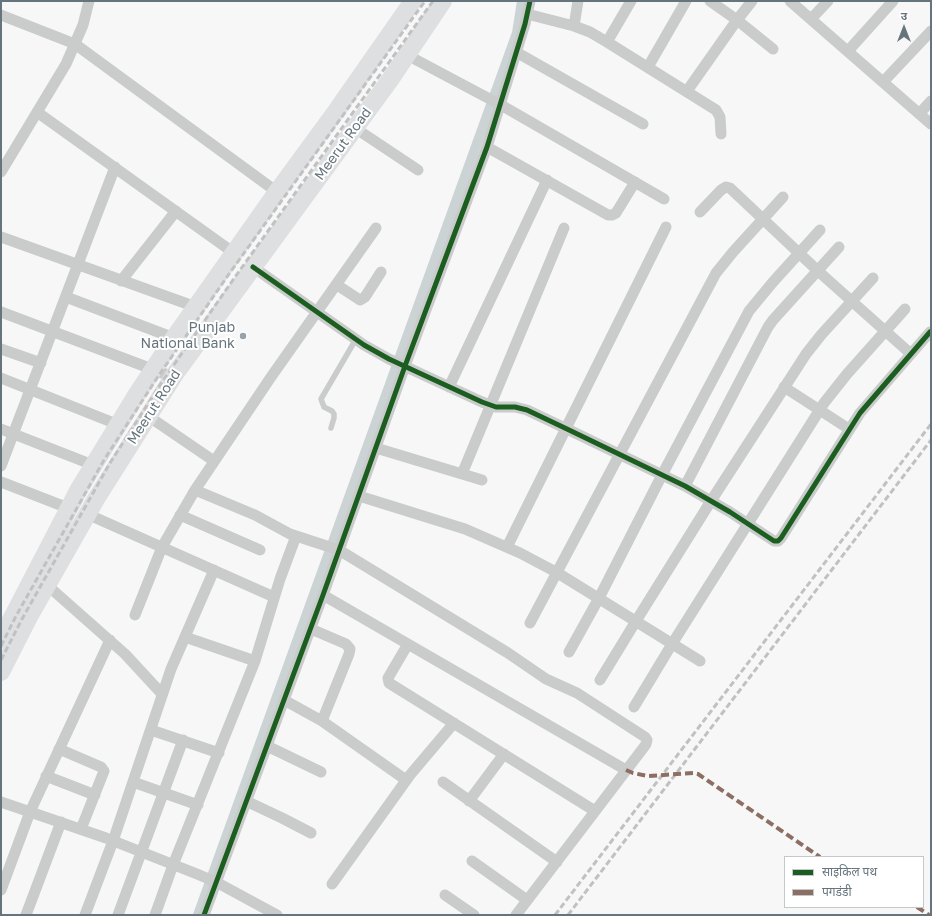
<!DOCTYPE html>
<meta charset="utf-8">
<style>
body{margin:0}
#map{position:relative;width:932px;height:916px;overflow:hidden;background:#f7f7f7;font-family:"Golos Text","Noto Sans Devanagari",sans-serif}
canvas{display:block}
.frame{position:absolute;inset:0;border:2px solid #66757d;pointer-events:none}
.legend{position:absolute;left:784px;top:856px;width:140px;height:52px;box-sizing:border-box;background:#fff;border:1px solid #c2c8cb;margin:0;padding:5px 7px;list-style:none;font-size:12px;color:#66757d}
.legend li{display:flex;align-items:center;gap:8px;height:20px}
.legend b{width:20px;border:1px solid #c2c8cb}
.north{position:absolute;left:884px;top:8px;width:40px;height:40px;-webkit-text-stroke:3px #fff;paint-order:stroke;rotate:0deg;font-size:11px;font-weight:700;line-height:16px;text-align:center;color:#66757d}
.north::after{content:'';display:block;margin:auto;width:14px;height:18px;background:#66757d;clip-path:polygon(50% 0,100% 100%,50% 72%,0 100%)}
</style>
<div id="map">
<canvas width="932" height="916"></canvas>
<div class="frame"></div>
<ul class="legend">
<li><b style="height:5px;background:#1b5e20"></b>साइकिल पथ</li>
<li><b style="height:5px;background:#8d6e63"></b>पगडंडी</li>
</ul>
<div class="north">उ</div>
</div>
<script>
const c = document.querySelector('canvas').getContext('2d');
c.lineJoin = 'round';
const poly = rows => new Path2D(rows.map(r => 'M' + r).join(''));
function stroke(path, color, width, dash) { c.strokeStyle = color; c.lineWidth = width; c.lineCap = dash ? 'butt' : 'round'; c.setLineDash(dash || []); c.stroke(path); }
function write(font, color, halo, rows, align = 'center') {
  c.font = font + ' "Golos Text",sans-serif'; c.lineWidth = 4; c.setLineDash([]); c.textBaseline = 'middle'; c.strokeStyle = halo; c.fillStyle = color; for (const [text, x, y, turn = 0] of rows) {
    c.save(); c.translate(x, y); c.rotate((+turn || 0) * Math.PI / 180); c.textAlign = isNaN(turn) ? turn : align; if (halo) c.strokeText(text, 0, 0); c.fillText(text, 0, 0); c.restore();
  }
}
stroke(poly([
 [198,915,517,33,522,1]
]), '#ccd3d5', 10);
stroke(poly([
 [331,428,334,418,334,414,332,411,324,407,321,399,356,339]
]), '#cacccc', 5.5);
stroke(poly([
 [710,1,737,20,773,49],
 [790,1,931,124],
 [527,14,574,26,590,32,607,42,716,110,720,117,721,134],
 [1,15,75,44,277,192],
 [811,19,828,1],
 [574,26,578,1],
 [607,42,631,1],
 [848,51,893,1],
 [516,52,643,124],
 [407,55,501,105,664,199],
 [648,67,686,1],
 [883,82,931,31],
 [687,91,737,20,752,1],
 [37,112,234,253],
 [919,114,931,101],
 [355,128,418,170],
 [487,147,608,215,612,215,616,213,635,182],
 [1,172,66,64,83,25,89,1],
 [700,212,721,190,726,187,730,188,818,271,911,354],
 [1,237,196,307],
 [253,267,364,345,389,359,482,402,496,407,515,407,527,410,567,429,685,486,730,512,774,541,778,541,781,538,860,413,930,332],
 [121,281,176,211],
 [337,285,360,300,365,297,381,272],
 [66,297,174,338],
 [1,312,173,377],
 [1,349,41,363],
 [1,378,119,425],
 [449,387,547,180],
 [784,387,849,429],
 [148,416,214,461],
 [1,429,93,465],
 [376,448,482,480],
 [1,466,115,167],
 [462,474,564,228],
 [1,482,68,508],
 [685,486,768,327,773,320,839,247],
 [195,490,255,515,290,534,339,550,508,653,546,679,577,693,645,737,647,740,646,744,644,747,516,915],
 [359,496,465,529,520,553,556,572,700,661],
 [87,514,274,597],
 [180,515,260,550],
 [507,547,666,227],
 [47,585,125,654,162,694],
 [323,595,626,770],
 [135,615,162,547,195,490,271,377,376,228],
 [530,623,716,273,733,252,783,197],
 [311,629,346,644,350,649,349,654,322,721],
 [185,637,255,661],
 [408,644,388,678,389,683,595,811],
 [569,652,599,598,662,475,749,311,773,282,820,230],
 [600,680,636,621,711,501,806,354,821,335,873,278],
 [284,700,322,721,406,780],
 [634,707,672,644,824,403,847,374,905,309],
 [151,730,219,753],
 [267,746,321,772],
 [59,749,101,767,104,771,81,829],
 [46,776,95,795],
 [133,782,198,805],
 [443,782,557,862],
 [246,801,282,818,311,833],
 [469,801,504,754],
 [1,802,106,838,197,874,216,882,277,915],
 [472,861,527,900],
 [332,884,410,775,454,723],
 [1,890,30,812,110,640],
 [445,895,474,915],
 [26,915,61,822],
 [85,915,113,841,171,669,214,570],
 [118,915,183,740],
 [155,915,173,865,255,661,280,579,296,536],
 [204,915,323,595,405,366,487,147,525,24,530,1]
]), '#cacccc', 11);
stroke(poly([
 [1,639,79,489,137,394,174,338,277,192,337,110,413,1],
 [1,672,30,615,96,499,175,374,390,80,443,1]
]), '#dedfe0', 18);
stroke(poly([
 [1,646,16,616,104,460,157,378,229,274,425,1],
 [1,660,22,619,110,463,162,382,235,277,433,1],
 [555,915,931,424],
 [568,915,931,440]
]), '#c1c1c2', 3, [6, 3]);
stroke(poly([
 [626,770,633,773,648,776,693,773,698,774,820,857],
 [917,907,929,915]
]), '#8d6e63', 4, [8, 4]);
stroke(poly([
 [253,267,364,345,389,359,482,402,496,407,515,407,527,410,567,429,685,486,730,512,774,541,778,541,781,538,860,413,930,332],
 [204,915,323,595,405,366,487,147,525,24,530,1]
]), '#1b5e20', 5);
for (const [x, y, r, color] of [
 [243,336,4,"#99a2a8"]
]) { const dot = new Path2D(); dot.arc(x, y, r, 0, 2 * Math.PI); c.fillStyle = color; c.fill(dot); stroke(dot, '#fff', 1.5); }
write('14px', '#66757d', '#fff', [
 ["Meerut Road",343,144,-54],
 ["Meerut Road",154,407,-57]
]);
write('14px', '#66757d', '#fff', [
 ["Punjab",235,328],
 ["National Bank",235,344]
], 'right');
</script>
